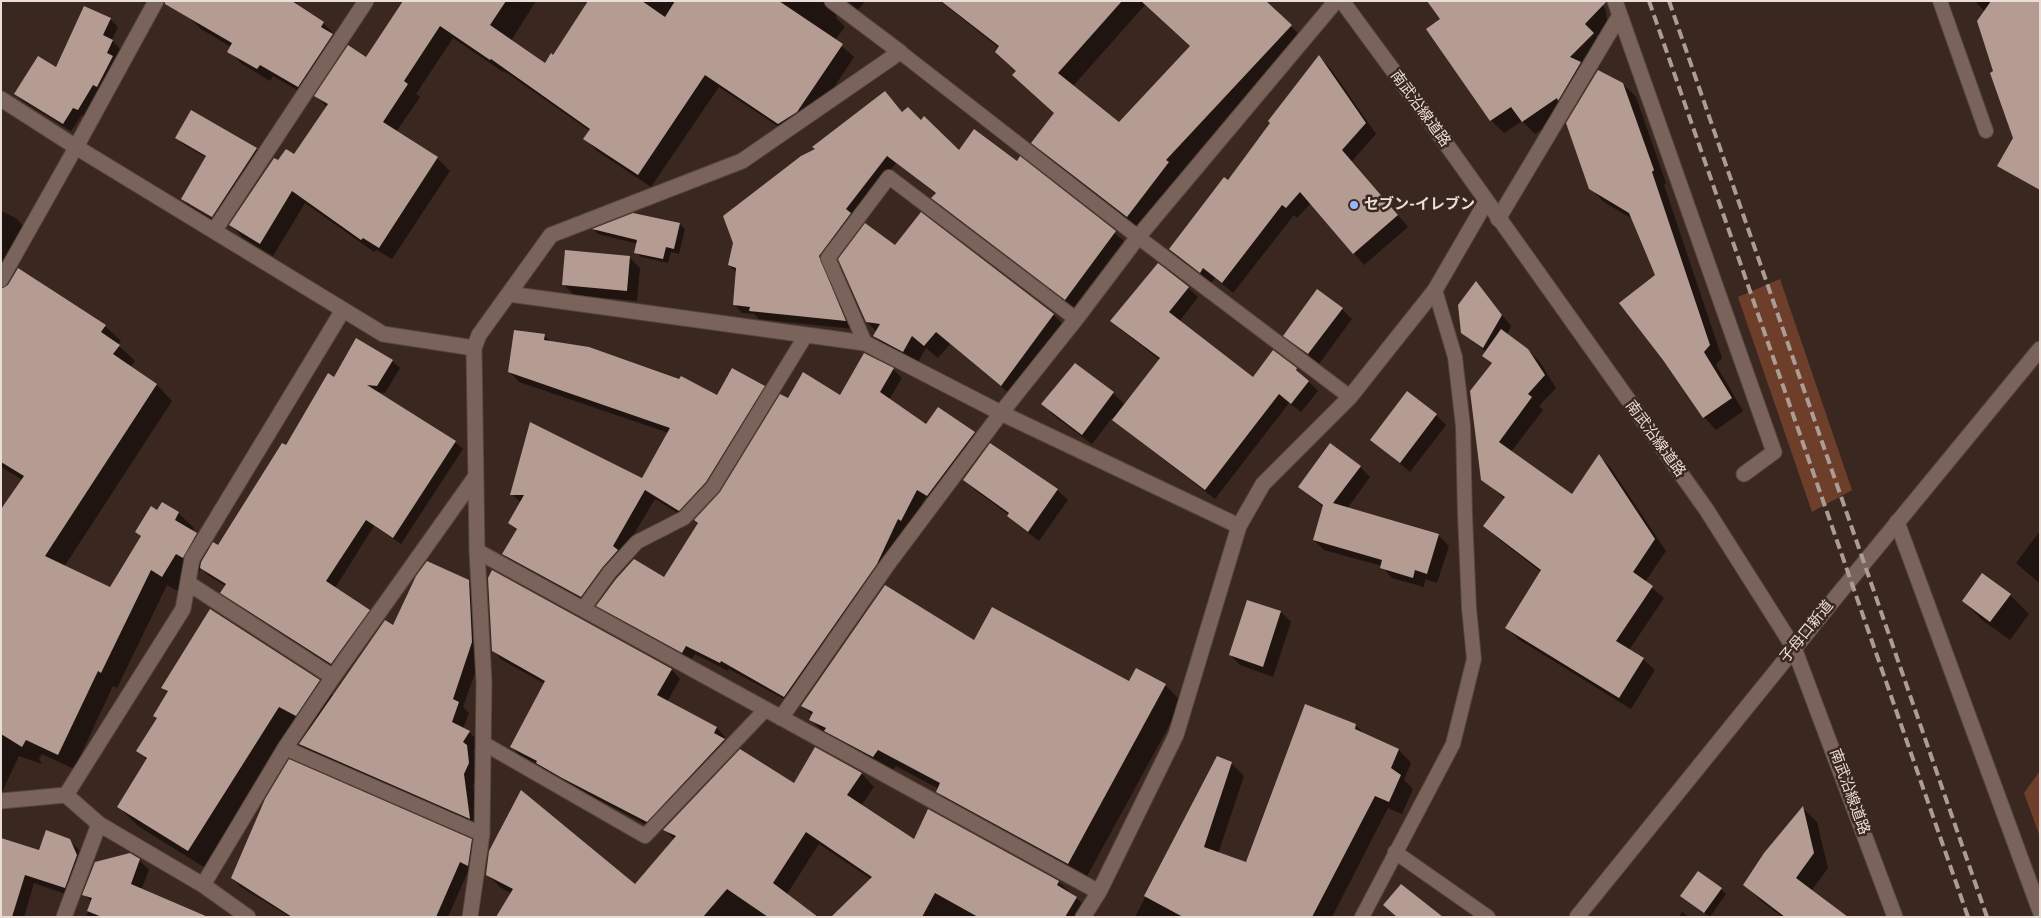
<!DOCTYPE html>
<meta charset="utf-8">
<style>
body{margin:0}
#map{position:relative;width:2041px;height:918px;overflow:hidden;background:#3a271f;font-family:"Varela Round",sans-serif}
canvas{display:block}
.frame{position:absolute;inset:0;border:2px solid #eaded8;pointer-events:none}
</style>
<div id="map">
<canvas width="2041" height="918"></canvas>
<div class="frame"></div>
</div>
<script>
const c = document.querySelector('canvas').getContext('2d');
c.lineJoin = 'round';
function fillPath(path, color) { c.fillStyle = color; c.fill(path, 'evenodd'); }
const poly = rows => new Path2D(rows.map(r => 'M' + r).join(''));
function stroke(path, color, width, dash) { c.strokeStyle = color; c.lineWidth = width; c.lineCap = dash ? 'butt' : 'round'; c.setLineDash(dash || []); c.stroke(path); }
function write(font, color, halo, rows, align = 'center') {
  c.font = font + ' "Varela Round","Noto Sans JP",sans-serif'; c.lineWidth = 5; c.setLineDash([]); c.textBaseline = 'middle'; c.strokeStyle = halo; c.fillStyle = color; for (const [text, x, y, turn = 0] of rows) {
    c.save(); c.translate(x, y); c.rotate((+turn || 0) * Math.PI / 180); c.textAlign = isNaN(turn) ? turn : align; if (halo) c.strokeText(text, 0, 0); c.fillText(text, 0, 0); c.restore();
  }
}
fillPath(poly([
 [1780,279,1852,490,1812,512,1738,297],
 [2040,771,2040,837,2024,793]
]), '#6d3f2b');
fillPath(poly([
 [197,1,295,1,302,9,323,23,336,36,335,38,344,48,311,98,273,76,270,81,242,64,229,51,231,47,201,29,188,16],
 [404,1,536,1,511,41,545,64,554,57,590,1,865,1,858,10,847,4,836,9,836,18,845,27,835,40,854,57,810,124,792,136,719,87,651,187,597,151,585,139,590,131,504,71,503,72,453,38,416,94,420,97,396,132,437,158,450,171,392,259,376,250,374,252,305,203,273,256,243,238,231,225,279,162,294,156,327,107,316,96,367,58],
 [940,1,1265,1,1305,40,1179,175,1182,177,1141,230,1046,156,1032,142,1055,113,1017,71,999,48],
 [1145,5,1191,47,1120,123,1073,86],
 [1598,1,1605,8,1608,25,1596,37,1605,46,1585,68,1593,76,1571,112,1570,111,1535,134,1522,121,1504,133,1491,120],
 [1975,1,2040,1,1995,72,1985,12],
 [110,19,118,27,112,40,120,49,86,117,82,115,71,131,24,102,16,94,57,69],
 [1319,57,1330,68,1376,134,1352,161,1408,227,1364,265,1311,203,1297,218,1294,215,1233,293,1215,278,1211,283,1181,260,1170,249,1228,182],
 [1623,84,1636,97,1666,183,1664,185,1722,358,1716,365,1743,411,1716,430,1704,417,1657,276,1632,219,1604,202,1591,189],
 [885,92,903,113,921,121,959,151,1017,163,1020,158,1124,241,1074,307,941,206,933,198,936,194,896,163,854,218,827,265,853,329,759,319,754,314,742,313,734,304,737,273,729,265,817,150],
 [191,111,257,149,264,157,220,224,189,206,182,198,207,158,184,145,176,138],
 [189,202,218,219,217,221,189,205],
 [1,211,16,218,26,229,7,267,1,264],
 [633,214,680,224,685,229,679,254,671,252,668,263,641,257,636,252,638,244,598,234,594,230],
 [895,247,1054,315,1067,328,1015,398,950,344,938,358,926,348,917,364,888,349,874,336,877,332,867,322],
 [630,258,640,268,637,301,574,295,563,284],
 [1476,283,1511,326,1507,335,1528,350,1540,362,1556,388,1539,406,1543,410,1511,452,1573,496,1599,456,1610,467,1666,551,1645,582,1664,598,1629,650,1643,659,1655,670,1631,709,1518,639,1506,628,1541,572,1496,537,1484,526,1505,499,1482,479,1492,364,1484,356,1486,352,1462,332],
 [1188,288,1198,297,1179,322,1253,378,1273,352,1296,369,1318,391,1301,412,1289,403,1215,499,1124,429,1112,418,1092,444,1053,415,1043,404,1075,365,1113,393,1125,405,1160,360,1121,330,1112,321],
 [1342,309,1352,319,1319,364,1285,336],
 [1,321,105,326,121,341,118,345,135,361,130,368,157,385,172,401,64,567,110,589,142,537,137,532,158,511,178,513,194,528,192,532,211,548,219,547,334,378,392,361,400,368,385,393,376,392,455,442,463,449,401,544,374,526,335,588,369,610,376,618,339,671,230,600,222,593,226,586,209,576,201,568,199,572,192,568,178,591,167,585,117,688,113,686,74,769,42,754,39,759,42,764,19,756,1,794,1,535,23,480,1,467],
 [544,335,551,342,718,397,764,387,774,396,689,520,655,499,591,606,513,563,503,554,517,531,509,523,521,503,512,494,643,480,669,433,519,382,510,372],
 [893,369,902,378,889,400,926,426,974,433,982,442,936,504,926,497,910,528,793,704,729,669,728,671,695,654,691,660,606,614,598,606,665,579,721,492,788,400,840,397],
 [1436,415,1446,425,1410,472,1371,439],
 [991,445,1057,490,1068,500,1039,541,1019,526,1009,515,975,490,964,480],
 [1360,467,1370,477,1347,509,1438,535,1449,546,1437,583,1425,579,1424,587,1392,578,1382,566,1324,550,1314,540,1323,507,1299,487],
 [2040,531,2040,584,2016,563],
 [468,581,479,592,482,653,463,707,469,713,463,729,469,732,479,742,473,752,477,757,479,774,473,785,479,828,310,754,300,744,310,731,298,725,207,869,138,826,119,807,147,760,138,751,158,719,155,716,168,693,163,688,319,681,334,696,394,627],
 [2010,595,2029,614,2010,640,1982,620,1963,601],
 [1281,612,1291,622,1273,677,1240,665,1230,655],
 [975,642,1129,683,1165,685,1182,702,1085,880,955,809,938,792,939,789,896,766,890,774,827,736,810,719,812,715,803,706],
 [493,651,672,670,680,679,667,702,717,728,725,737,724,740,733,749,656,830,546,772,540,766,520,756,512,747,545,684,502,660],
 [1355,725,1366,735,1399,750,1411,763,1404,780,1413,789,1402,814,1388,808,1332,917,1135,917,1218,757,1231,763,1244,776,1218,854,1247,864],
 [815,749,862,774,874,787,861,806,914,841,1059,882,1089,910,1088,912,1092,917,832,917,871,879,819,844,787,894,816,917,497,917,512,894,500,887,487,874,635,885,675,840,665,830,794,785],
 [1803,808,1817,822,1828,868,1811,891,1842,917,1782,917,1760,900,1745,885],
 [1,839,40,851,69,840,79,850,86,865,74,897,34,883,24,917,1,917],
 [471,840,480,849,477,873,469,869,448,917,290,917,241,887,232,878],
 [139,860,149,870,141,890,205,917,86,917,92,902,84,894],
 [1721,889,1726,894,1710,917,1682,896],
 [1682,912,1689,917,1679,917]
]), '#0007');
fillPath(poly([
 [165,1,292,1,324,22,321,27,333,34,298,87,260,65,257,69,227,52,232,43,165,4],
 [403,1,506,1,490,25,545,63,551,53,553,55,588,1,642,1,665,17,675,1,779,1,843,44,797,112,778,124,705,75,638,175,583,139,590,129,491,59,490,60,440,26,404,81,408,84,383,122,438,157,379,248,363,238,361,240,292,191,260,244,229,225,274,158,278,160,286,149,294,154,328,104,314,96,348,45,366,57],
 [941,1,1122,1,1058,73,1119,122,1190,46,1141,1,1266,1,1292,25,1166,160,1169,162,1127,217,1031,143,1054,113,1012,75,1016,71,995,52,999,46],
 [1427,1,1606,1,1606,2,1585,24,1594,33,1570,57,1581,62,1558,101,1557,98,1522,122,1511,107,1490,121,1426,29,1440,19],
 [1991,1,2040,1,2040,190,1997,166,2013,138,1990,73,1993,71,1977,21],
 [84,6,111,18,103,35,113,40,107,53,113,56,97,87,93,85,78,110,73,108,63,124,14,94,38,56,56,67],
 [1319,55,1366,123,1342,150,1398,215,1353,254,1300,192,1286,208,1282,205,1222,283,1203,268,1200,273,1169,249,1224,177,1228,180,1270,123,1268,121],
 [1598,70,1623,83,1654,170,1652,172,1710,345,1704,352,1732,398,1703,418,1663,360,1619,303,1655,275,1629,213,1589,189,1566,123],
 [885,91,902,112,908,107,921,120,924,116,959,150,974,129,1017,161,1020,156,1116,231,1065,300,931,198,936,193,887,156,846,209,851,213,819,256,846,321,749,311,750,307,733,305,736,268,728,265,733,243,723,216,801,156,815,149,812,147],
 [191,110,257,148,212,217,181,199,206,156,175,138],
 [921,212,1054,314,1001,386,936,332,924,346,912,336,903,352,873,336,880,324,866,322,838,259,865,223,895,245],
 [633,213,680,223,674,249,666,247,663,259,634,253,637,240,592,229],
 [565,250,630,256,627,291,562,285],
 [1158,263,1189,287,1169,312,1253,377,1273,350,1297,368,1296,370,1309,381,1291,404,1279,394,1205,490,1112,420,1160,358,1110,321],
 [18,268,106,325,101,332,120,345,113,354,157,384,45,556,110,587,141,536,135,532,151,506,157,510,162,502,179,512,175,520,197,533,183,558,176,554,162,577,151,570,101,673,98,671,58,755,26,740,22,747,1,734,1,509,24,476,1,462,1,289,8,285],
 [1476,281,1502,315,1483,348,1461,333,1458,305],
 [1317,289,1343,308,1308,354,1283,336],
 [1501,329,1528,349,1545,375,1528,394,1532,397,1499,442,1572,494,1599,454,1655,539,1633,572,1653,586,1616,641,1644,658,1619,698,1505,628,1541,570,1483,526,1505,497,1481,480,1470,391,1492,363,1482,356],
 [514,330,545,334,544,340,589,347,679,379,681,376,717,395,732,368,765,386,706,482,679,511,645,490,613,546,618,550,602,568,581,597,502,554,517,529,508,523,524,495,510,495,530,422,642,478,670,428,508,372],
 [356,338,393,360,377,386,367,385,456,441,393,538,366,520,326,581,370,610,331,664,220,593,226,584,200,568,201,562,213,542,218,545,282,443,286,445,328,373,334,377],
 [864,353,894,368,880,392,926,424,938,407,975,432,927,496,917,490,901,521,898,519,877,564,784,697,721,661,720,663,686,646,682,653,596,606,616,579,634,559,664,577,698,523,694,520,720,492,780,394,788,398,803,372,840,395],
 [1075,363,1114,392,1082,435,1041,404],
 [1407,391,1437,414,1400,463,1370,440],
 [990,443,1058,489,1028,532,1007,516,1009,513,963,480],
 [1330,443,1361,466,1333,503,1439,534,1427,574,1415,570,1413,578,1380,568,1382,560,1313,540,1323,505,1298,487],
 [427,561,469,580,472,642,453,699,459,702,452,722,470,731,463,742,467,745,469,763,464,774,470,819,299,744,385,620,393,625,416,576],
 [492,570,672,669,657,695,717,727,714,733,725,739,647,822,562,778,536,763,537,761,510,747,545,681,492,651,488,578],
 [1982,573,2011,594,1990,622,1962,601],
 [885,585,974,640,992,607,1129,681,1136,668,1166,684,1068,864,936,792,940,783,878,750,873,757,824,731,826,728,809,720,813,712,801,706],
 [1247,600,1281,611,1263,667,1229,655],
 [210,609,320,680,296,716,279,707,188,851,117,807,147,758,136,751,157,718,153,716,168,691,161,688],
 [1305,704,1356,724,1355,729,1399,749,1391,768,1401,775,1389,802,1375,796,1312,917,1183,917,1144,896,1217,756,1232,762,1204,847,1246,862],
 [815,747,862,773,847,795,914,839,928,809,1059,881,1057,885,1077,897,1065,917,978,917,935,893,922,917,831,917,872,877,806,832,773,883,818,917,768,917,727,889,703,917,496,917,513,889,486,875,489,851,521,790,635,884,676,836,663,830,740,749,794,783],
 [289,759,472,839,468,866,460,862,436,917,292,917,231,878,265,799],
 [1803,806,1814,853,1796,878,1848,917,1785,917,1743,885,1764,853],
 [46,830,70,839,77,855,65,888,25,875,12,917,1,917,1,838,39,850],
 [130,853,140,859,131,884,208,917,102,917,87,911,92,898,82,895,95,862],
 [1698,871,1722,888,1704,913,1680,896],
 [1401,884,1443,917,1397,917,1383,905]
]), '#b49c92');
const service = poly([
 [1940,1,1986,131],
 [900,52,1138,237,1350,397],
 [1,280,76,147],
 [865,343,828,258,889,177,1076,319],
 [583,609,609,573,637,542,684,518,713,487,806,335],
 [483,743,645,836,766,709],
 [285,748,482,834],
 [1395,852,1488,917],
 [1362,917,1453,744,1474,659,1469,608,1465,515,1463,426,1455,357,1435,290]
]);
const minor = poly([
 [1615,1,1774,452,1744,474],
 [1,99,76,147,383,334,474,348],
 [76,147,156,1],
 [1498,219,1620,15],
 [214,231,366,1],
 [509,294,865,343,1001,413,1239,526],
 [1897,522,2040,911],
 [477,551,1099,892],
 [188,583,333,677],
 [781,718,888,564,1001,413,1076,319,1138,237,1336,1],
 [66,795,183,609,192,559,343,310],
 [1,801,66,795,99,824,203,885,248,917],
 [203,885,285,748,333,677,476,476],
 [64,917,99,824],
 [470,917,482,834,484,682,477,551,474,348,479,335,551,235,742,161,900,52,832,1],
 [1083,917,1099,892,1176,735,1239,526,1263,484,1350,397,1435,290,1486,202]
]);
const tertiary = poly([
 [1342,1,1417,103,1706,509,1794,648,1895,917],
 [1577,917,1836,597,2040,349]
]);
stroke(service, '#55463e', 16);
stroke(minor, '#55463e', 17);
stroke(tertiary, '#55463e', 17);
stroke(service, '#7a635a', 14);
stroke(minor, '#7a635a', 15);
stroke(tertiary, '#7a635a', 15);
stroke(poly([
 [1649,1,1968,917],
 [1669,1,1987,917]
]), '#ab9d96', 4, [10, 5]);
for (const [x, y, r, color] of [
 [1354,205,5,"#95b6fd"]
]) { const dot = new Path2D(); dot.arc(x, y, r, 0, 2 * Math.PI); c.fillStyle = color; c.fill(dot); stroke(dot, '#3a271f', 2); }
write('15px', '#eaded8', '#3a271f', [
 ["南武沿線道路",1420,109,54],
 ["南武沿線道路",1655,439,54],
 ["子母口新道",1807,632,-51],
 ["南武沿線道路",1849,792,70]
]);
write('bold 15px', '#eaded8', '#3a271f', [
 ["セブン-イレブン",1364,205]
], 'left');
</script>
